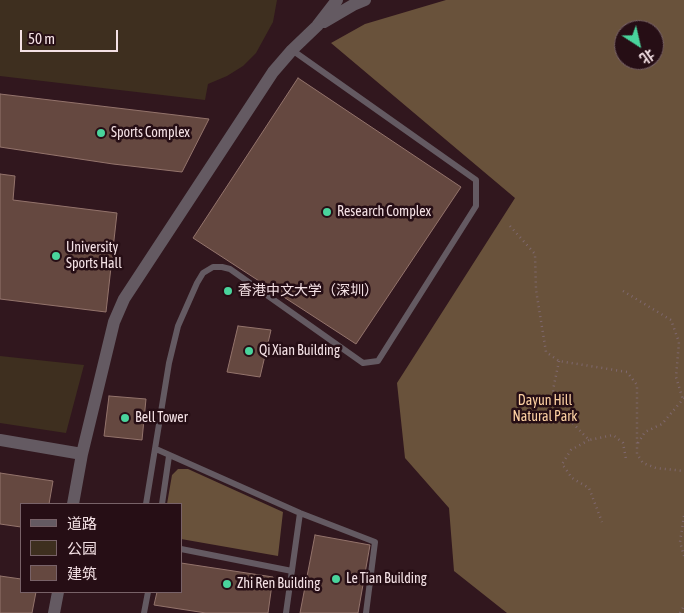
<!DOCTYPE html>
<meta charset="utf-8">
<style>
body{margin:0}
#map{position:relative;width:684px;height:613px;overflow:hidden;background:#31171e;font-family:"Asap Condensed","Noto Sans SC",sans-serif}
canvas{display:block}
.legend{position:absolute;left:20px;top:503px;width:162px;height:90px;box-sizing:border-box;background:#260e15;border:1px solid #786268;margin:0;padding:6px 9px;list-style:none;font-size:15px;color:#f4e1e5}
.legend li{display:flex;align-items:center;gap:10px;height:25px}
.legend b{width:25px;border:1px solid #786268}
.north{position:absolute;left:614px;top:20px;width:50px;height:50px;box-sizing:border-box;background:#260e15;border:1px solid #786268;border-radius:50%;rotate:145deg;font-size:14px;font-weight:700;line-height:20px;text-align:center;color:#f4e1e5}
.north::after{content:'';display:block;margin:auto;width:18px;height:22px;background:#49d49c;clip-path:polygon(50% 0,100% 100%,50% 72%,0 100%)}
.scale{position:absolute;left:20px;top:30px;width:98px;height:22px;box-sizing:border-box;border:2px solid #f4e1e5;border-top:0;padding-left:6px;font-size:15px;line-height:18px;white-space:nowrap;color:#f4e1e5;-webkit-text-stroke:4px #260e15;paint-order:stroke}
</style>
<div id="map">
<canvas width="684" height="613"></canvas>
<ul class="legend">
<li><b style="height:6px;background:#645a62"></b>道路</li>
<li><b style="height:14px;background:#3e2f1f"></b>公园</li>
<li><b style="height:14px;background:#654840"></b>建筑</li>
</ul>
<div class="north">北</div>
<div class="scale">50 m</div>
</div>
<script>
const c = document.querySelector('canvas').getContext('2d');
c.lineJoin = 'round';
function fillPath(path, color) { c.fillStyle = color; c.fill(path, 'evenodd'); }
const poly = rows => new Path2D(rows.map(r => 'M' + r).join(''));
function stroke(path, color, width, dash) { c.strokeStyle = color; c.lineWidth = width; c.lineCap = dash ? 'butt' : 'round'; c.setLineDash(dash || []); c.stroke(path); }
function write(font, color, halo, rows, align = 'center') {
  c.font = font + ' "Asap Condensed","Noto Sans SC",sans-serif'; c.lineWidth = 5; c.setLineDash([]); c.textBaseline = 'middle'; c.strokeStyle = halo; c.fillStyle = color; for (const [text, x, y, turn = 0] of rows) {
    c.save(); c.translate(x, y); c.rotate((+turn || 0) * Math.PI / 180); c.textAlign = isNaN(turn) ? turn : align; if (halo) c.strokeText(text, 0, 0); c.fillText(text, 0, 0); c.restore();
  }
}
fillPath(poly([
 [0,0,277,0,273,22,256,53,243,66,227,76,208,84,205,100,0,76],
 [0,356,84,365,66,433,0,423]
]), '#3e2f1f');
fillPath(poly([
 [446,0,684,0,684,613,507,613,454,571,449,508,405,458,397,383,515,198,331,43,365,24],
 [624,30,654,30,654,60,624,60],
 [178,469,188,469,283,512,278,556,181,539,181,504,167,504,172,475]
]), '#69523b');
const building = poly([
 [298,78,461,187,356,344,193,238,298,78],
 [0,94,209,119,182,172,113,164,0,147,0,94],
 [0,174,15,176,13,200,117,213,106,312,0,299,0,174],
 [238,326,271,330,260,377,227,372,238,326],
 [109,396,146,399,142,440,104,436,109,396],
 [0,473,53,481,49,504,21,504,21,527,0,524,0,473],
 [315,535,370,545,358,613,300,613,315,535],
 [181,563,273,577,268,613,206,613,154,605,157,592,181,592,181,563],
 [0,576,21,579,21,592,36,592,32,613,0,613,0,576]
]);
fillPath(building, '#654840');
stroke(building, '#94746c', 1);
stroke(poly([
 [510,226,535,254,536,290,546,352,559,361,627,372,637,385,637,454,643,463,656,468,684,471],
 [623,291,671,320,679,342,676,377,683,400],
 [559,361,553,390,555,405,589,440,613,435,623,443,626,459],
 [589,440,571,450,562,464,572,478,589,488,602,522],
 [638,443,645,432,662,424,684,398],
 [684,516,680,542,684,556],
 [680,613,684,606]
]), '#7f686e', 2.5, [1, 4]);
stroke(poly([
 [156,449,300,513,375,542,366,613],
 [146,504,169,363,178,326,197,283,203,273,213,267,222,267,230,269,363,363,378,361,476,206,476,180,292,50],
 [162,504,169,456],
 [181,549,292,571],
 [144,613,148,592],
 [286,613,300,513]
]), '#645a62', 6);
stroke(poly([
 [324,22,353,5,365,0],
 [0,440,82,454],
 [73,504,82,454,114,322,124,299,273,72,292,50,317,26,337,0],
 [54,613,58,592]
]), '#645a62', 12);
for (const [x, y, r, color] of [
 [101,133,5,"#49d49c"],
 [327,212,5,"#49d49c"],
 [56,256,5,"#49d49c"],
 [228,291,5,"#49d49c"],
 [249,351,5,"#49d49c"],
 [125,418,5,"#49d49c"],
 [336,579,5,"#49d49c"],
 [227,584,5,"#49d49c"]
]) { const dot = new Path2D(); dot.arc(x, y, r, 0, 2 * Math.PI); c.fillStyle = color; c.fill(dot); stroke(dot, '#260e15', 2); }
write('14px', '#f4e1e5', '#260e15', [
 ["Sports Complex",111,133],
 ["Research Complex",337,212],
 ["University",66,248],
 ["Sports Hall",66,264],
 ["香港中文大学（深圳）",238,291],
 ["Qi Xian Building",259,351],
 ["Bell Tower",135,418],
 ["Le Tian Building",346,579],
 ["Zhi Ren Building",237,584]
], 'left');
write('14px', '#fcd0a2', '#260e15', [
 ["Dayun Hill",545,401],
 ["Natural Park",545,417]
]);
</script>
